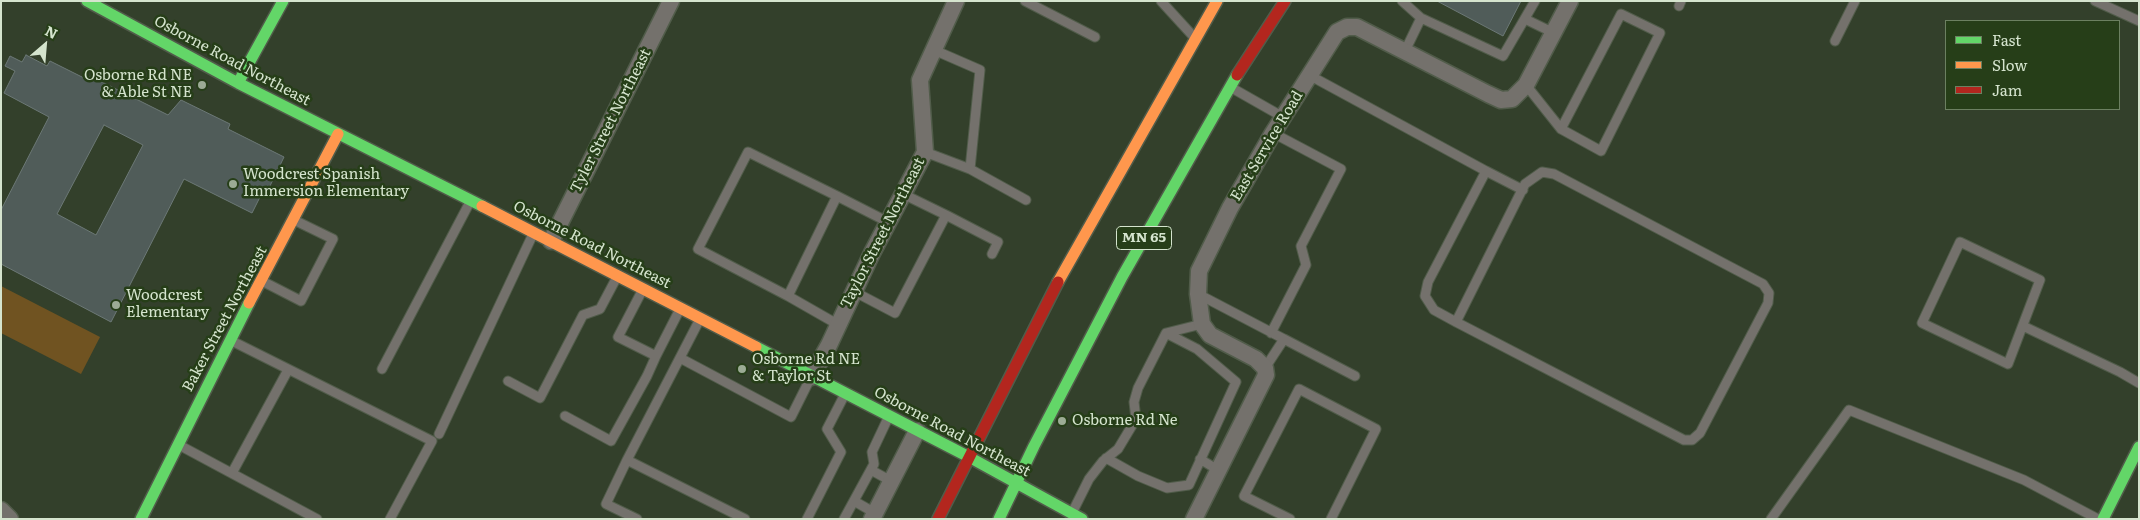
<!DOCTYPE html>
<style>
body{margin:0}
#map{position:relative;width:2140px;height:520px;overflow:hidden;background:#33402b;font-family:Literata,serif}
canvas{display:block}
.frame{position:absolute;inset:0;border:2px solid #d5e4ce;pointer-events:none}
.legend{position:absolute;left:1945px;top:20px;width:175px;height:90px;box-sizing:border-box;background:#263e18;border:1px solid #6c8061;margin:0;padding:6px 9px;list-style:none;font-size:15px;color:#d5e4ce}
.legend li{display:flex;align-items:center;gap:10px;height:25px}
.legend b{width:25px;border:1px solid #6c8061}
.north{position:absolute;left:20px;top:20px;width:50px;height:50px;-webkit-text-stroke:4px #263e18;paint-order:stroke;rotate:27deg;font-size:14px;font-weight:700;line-height:20px;text-align:center;color:#d5e4ce}
.north::after{content:'';display:block;margin:auto;width:18px;height:22px;background:#d5e4ce;clip-path:polygon(50% 0,100% 100%,50% 72%,0 100%)}
</style>
<div id="map">
<canvas width="2140" height="520"></canvas>
<div class="frame"></div>
<ul class="legend">
<li><b style="height:6px;background:#63d668"></b>Fast</li>
<li><b style="height:6px;background:#ff974d"></b>Slow</li>
<li><b style="height:6px;background:#b3261e"></b>Jam</li>
</ul>
<div class="north">N</div>
</div>
<script>
const c = document.querySelector('canvas').getContext('2d');
c.lineJoin = 'round';
function fillPath(path, color) { c.fillStyle = color; c.fill(path, 'evenodd'); }
const poly = rows => new Path2D(rows.map(r => 'M' + r).join(''));
function stroke(path, color, width, dash) { c.strokeStyle = color; c.lineWidth = width; c.lineCap = dash ? 'butt' : 'round'; c.setLineDash(dash || []); c.stroke(path); }
function write(font, color, halo, rows, align = 'center') {
  c.font = font + ' Literata,serif'; c.lineWidth = 5; c.setLineDash([]); c.textBaseline = 'middle'; c.strokeStyle = halo; c.fillStyle = color; for (const [text, x, y, turn = 0] of rows) {
    c.save(); c.translate(x, y); c.rotate((+turn || 0) * Math.PI / 180); c.textAlign = isNaN(turn) ? turn : align; if (halo) c.strokeText(text, 0, 0); c.fillText(text, 0, 0); c.restore();
  }
}
fillPath(poly([
 [1,286,100,337,81,374,1,333]
]), '#705321');
const building = poly([
 [1437,1,1521,1,1503,36,1437,1],
 [26,55,47,66,50,61,88,80,90,76,168,115,181,100,230,124,228,129,284,157,268,190,264,189,252,213,184,179,111,322,1,264,1,210,49,117,4,93,15,71,5,66,10,56,22,62,26,55],
 [104,125,143,145,96,235,57,214,104,125]
]);
fillPath(building, '#505c59');
stroke(building, '#6c7876', 1);
const lane = poly([
 [1025,1,1095,37],
 [1161,1,1193,36],
 [1402,1,1421,18,1503,56,1535,1],
 [2095,1,2139,21],
 [1679,6,1681,1],
 [1525,19,1554,33],
 [1835,41,1855,1],
 [1405,51,1421,18],
 [1309,75,1486,171,1428,282,1425,296,1434,310,1456,322,1684,440,1692,440,1700,433,1768,303,1769,293,1763,284,1554,174,1542,172,1525,184,1456,322],
 [1526,85,1561,129,1601,151,1660,33,1621,14,1561,129],
 [1232,88,1283,117],
 [925,152,970,169,980,70,934,50],
 [970,169,1026,200],
 [1486,171,1523,190],
 [946,215,998,242,992,254],
 [1960,242,2040,280,2008,364,1922,323,1960,242],
 [262,281,301,301,333,239,294,220],
 [643,289,618,337,656,356,680,309],
 [853,291,895,313,946,215,903,194],
 [1198,294,1284,339,1265,368],
 [788,296,698,249,748,152,837,196],
 [700,319,627,460,745,519],
 [837,324,788,296,837,196,888,222],
 [2023,326,2120,372,2139,383],
 [1271,333,1306,265,1301,246,1341,169,1273,133],
 [1284,339,1355,376],
 [230,340,432,441,390,519],
 [680,358,791,417,811,377],
 [382,369,471,200],
 [508,381,540,398,583,315,600,309,618,275],
 [565,416,611,441,647,376,656,356],
 [439,434,534,232],
 [179,445,317,519],
 [1106,458,1138,476,1167,488,1189,485,1236,382,1197,349,1166,333],
 [1200,459,1218,470],
 [627,460,606,504,637,519],
 [871,470,891,481],
 [232,473,288,370],
 [854,501,875,513],
 [1072,513,1089,479,1103,461,1118,449,1136,419,1134,402,1138,388,1166,333,1202,324],
 [807,519,841,452,827,429,845,394],
 [844,519,874,464,872,452,889,416],
 [1290,519,1244,496,1299,389,1376,429,1331,519],
 [1771,519,1849,410,2024,480,2098,519]
]);
const street = poly([
 [551,241,671,1],
 [811,377,829,345,872,253,925,152,920,80,956,1],
 [1,510,10,519],
 [872,519,917,431],
 [1194,519,1266,375,1265,368,1256,359,1210,335,1202,324,1198,294,1199,271,1230,208,1273,133,1337,32,1347,27,1357,27,1488,94,1501,100,1512,99,1526,85,1570,1]
]);
const fast = poly([
 [87,1,238,83,482,206],
 [238,83,283,1],
 [756,347,969,457,1082,519],
 [141,519,249,303],
 [999,519,1034,446,1122,277,1237,75],
 [2103,519,2139,447]
]);
const slow = poly([
 [482,206,756,347],
 [1058,282,1217,1],
 [249,303,338,134]
]);
const jam = poly([
 [1237,75,1285,1],
 [938,519,1058,282]
]);
stroke(lane, '#515c4a', 11);
stroke(street, '#515c4a', 19);
stroke(fast, '#515c4a', 14);
stroke(slow, '#515c4a', 14);
stroke(jam, '#515c4a', 14);
stroke(lane, '#74716c', 9);
stroke(street, '#74716c', 16);
stroke(fast, '#63d668', 11);
stroke(slow, '#ff974d', 11);
stroke(jam, '#b3261e', 11);
for (const [x, y, r, color] of [
 [202,85,5,"#9cab95"],
 [233,184,5,"#9cab95"],
 [116,305,5,"#9cab95"],
 [742,369,5,"#9cab95"],
 [1062,421,5,"#9cab95"]
]) { const dot = new Path2D(); dot.arc(x, y, r, 0, 2 * Math.PI); c.fillStyle = color; c.fill(dot); stroke(dot, '#263e18', 2); }
for (const [x, y, w] of [
 [1144,238,55]
]) { const box = new Path2D(); box.roundRect(x - w / 2, y - 11.5, w, 23, 4); c.fillStyle = '#263e18'; c.fill(box); stroke(box, '#d5e4ce', 1); }
write('bold 14px', '#d5e4ce', null, [
 ["MN 65",1144,238]
]);
write('15px', '#d5e4ce', '#263e18', [
 ["Osborne Road Northeast",232,61,28],
 ["Tyler Street Northeast",611,121,-63],
 ["East Service Road",1267,146,-59],
 ["Taylor Street Northeast",883,233,-63],
 ["Osborne Road Northeast",592,245,27],
 ["Baker Street Northeast",225,319,-62],
 ["Osborne Road Northeast",952,432,28]
]);
write('15px', '#d5e4ce', '#263e18', [
 ["Osborne Rd NE",192,76,"right"],
 ["& Able St NE",192,93,"right"],
 ["Woodcrest Spanish",243,175],
 ["Immersion Elementary",243,192],
 ["Woodcrest",126,296],
 ["Elementary",126,313],
 ["Osborne Rd NE",752,360],
 ["& Taylor St",752,377],
 ["Osborne Rd Ne",1072,421]
], 'left');
</script>
